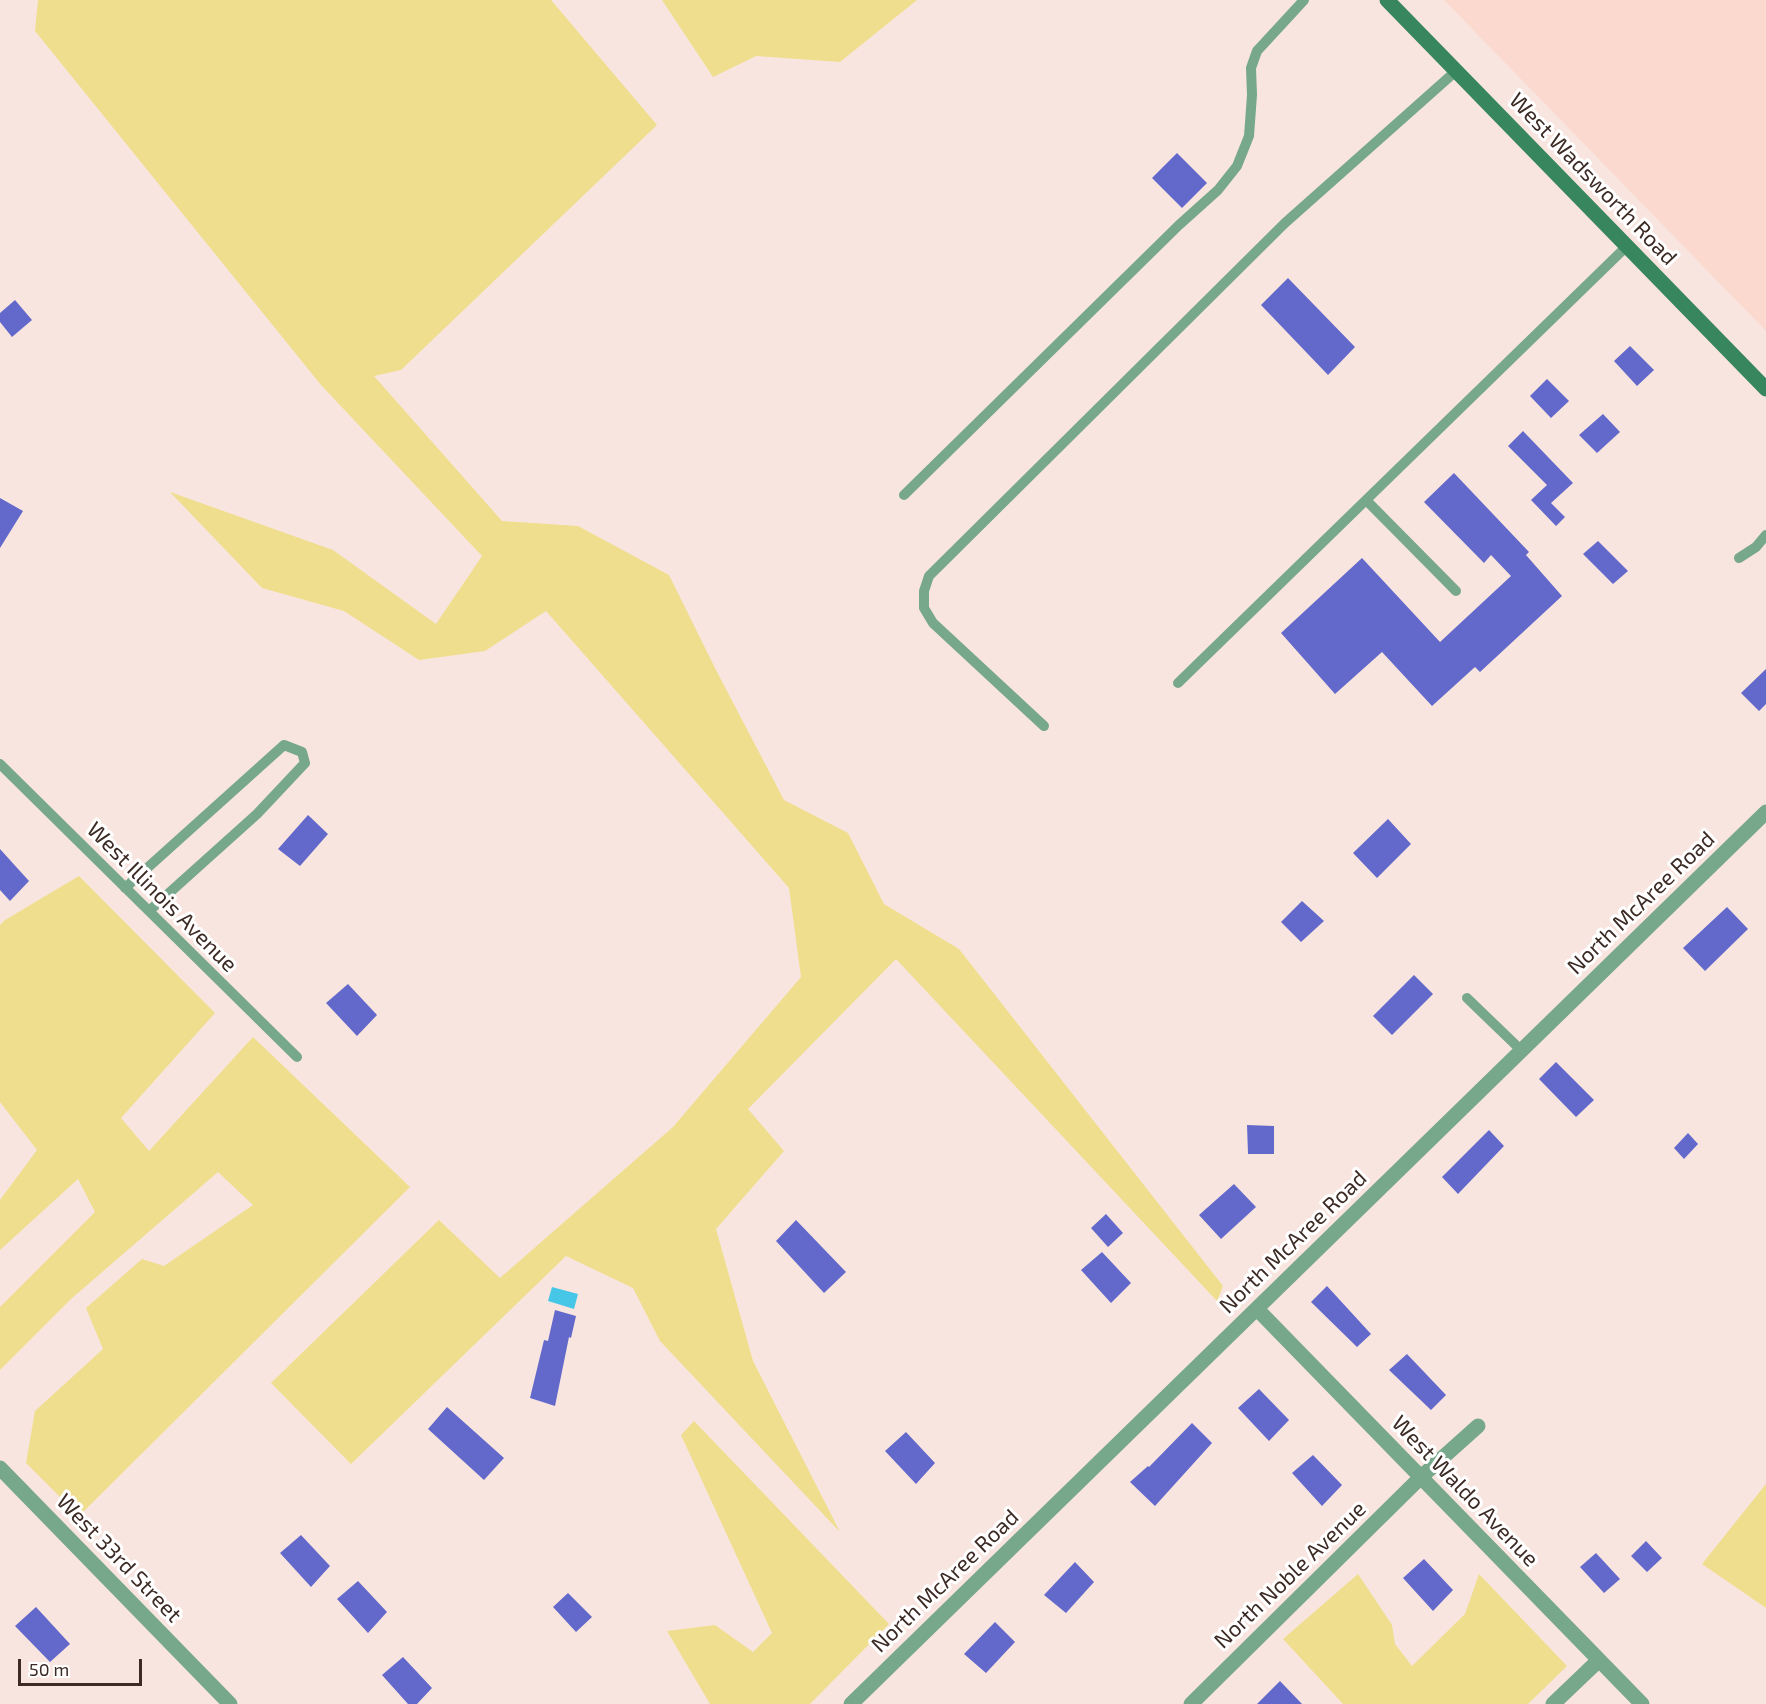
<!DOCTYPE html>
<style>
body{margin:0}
#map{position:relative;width:1766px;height:1704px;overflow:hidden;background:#f9e5df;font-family:"Exo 2",sans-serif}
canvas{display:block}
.scale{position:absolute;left:18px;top:1659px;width:124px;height:27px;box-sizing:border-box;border:3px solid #3c2a24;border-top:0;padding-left:8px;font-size:18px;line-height:21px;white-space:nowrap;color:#3c2a24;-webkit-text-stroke:4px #fff;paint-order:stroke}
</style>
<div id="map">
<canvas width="1766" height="1704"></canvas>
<div class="scale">50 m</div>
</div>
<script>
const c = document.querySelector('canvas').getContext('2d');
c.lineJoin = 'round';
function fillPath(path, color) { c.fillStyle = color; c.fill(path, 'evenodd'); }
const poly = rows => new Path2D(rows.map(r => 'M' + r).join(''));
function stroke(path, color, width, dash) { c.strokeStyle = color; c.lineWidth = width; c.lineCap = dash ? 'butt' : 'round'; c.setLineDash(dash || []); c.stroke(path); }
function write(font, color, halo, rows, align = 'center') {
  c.font = font + ' "Exo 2",sans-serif'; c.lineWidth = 6; c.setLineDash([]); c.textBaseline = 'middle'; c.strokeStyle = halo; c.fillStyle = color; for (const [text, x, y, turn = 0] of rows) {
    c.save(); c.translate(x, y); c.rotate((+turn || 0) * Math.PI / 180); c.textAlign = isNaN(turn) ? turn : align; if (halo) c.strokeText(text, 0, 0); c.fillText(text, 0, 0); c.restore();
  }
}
fillPath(poly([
 [1444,0,1766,0,1766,332,1766,331]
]), '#fbd9ce');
fillPath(poly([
 [38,0,551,0,657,125,401,370,374,376,502,521,578,526,669,575,716,670,784,800,848,833,884,904,959,949,1223,1286,1217,1301,896,959,748,1109,784,1151,716,1229,753,1361,840,1532,660,1341,633,1288,566,1256,351,1464,271,1383,439,1220,500,1278,673,1127,801,977,789,888,546,611,485,651,419,660,344,611,262,588,170,492,333,550,436,624,482,556,321,385,35,31],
 [662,0,917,0,840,62,756,56,713,77],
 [79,876,215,1013,121,1118,149,1151,253,1037,410,1187,79,1516,26,1463,35,1411,103,1349,86,1308,142,1259,164,1266,253,1205,218,1172,71,1299,0,1370,0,1307,95,1212,78,1179,0,1250,0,1200,37,1150,0,1102,0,925,5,920],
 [694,1421,889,1624,810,1704,710,1704,667,1631,715,1625,753,1652,772,1633,681,1435],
 [1766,1484,1766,1608,1702,1564],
 [1358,1574,1392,1625,1395,1644,1412,1666,1465,1614,1479,1574,1567,1666,1528,1704,1343,1704,1283,1639]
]), '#efde8d');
fillPath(poly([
 [552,1287,578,1294,574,1309,548,1301]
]), '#46c7e8');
fillPath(poly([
 [1177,153,1207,183,1182,208,1152,178],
 [1288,278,1355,347,1328,375,1261,305],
 [15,300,32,320,12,337,0,322,0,313],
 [1630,346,1654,370,1637,386,1614,361],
 [1547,379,1569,401,1551,418,1530,396],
 [1603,414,1620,432,1597,453,1579,435],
 [1523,431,1573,483,1551,503,1565,517,1556,526,1531,500,1547,485,1508,446],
 [1454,473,1529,552,1526,555,1562,596,1480,672,1475,667,1432,706,1382,652,1335,694,1281,633,1362,558,1440,642,1511,576,1491,555,1484,563,1424,502],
 [0,498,23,511,0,548],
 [1598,541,1628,571,1613,584,1583,554],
 [1766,669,1766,704,1759,711,1741,693],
 [308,815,328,834,300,866,278,849],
 [1388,819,1411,844,1377,878,1353,853],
 [0,849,29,881,10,901,0,890],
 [1302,901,1324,921,1301,942,1281,922],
 [1727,907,1748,929,1705,971,1683,948],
 [1414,975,1433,994,1392,1035,1373,1016],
 [348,984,377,1015,357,1036,326,1003],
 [1556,1062,1594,1100,1576,1117,1539,1079],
 [1247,1125,1274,1126,1274,1154,1248,1154],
 [1489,1130,1504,1146,1458,1194,1442,1177],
 [1688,1133,1698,1144,1684,1159,1674,1148],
 [1234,1184,1256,1207,1221,1239,1199,1215],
 [1106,1214,1123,1233,1108,1247,1091,1228],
 [796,1220,846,1272,824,1293,776,1241],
 [1102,1252,1131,1283,1111,1303,1081,1270],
 [1327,1286,1371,1334,1357,1347,1311,1302],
 [555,1310,576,1316,571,1338,569,1337,555,1406,530,1398,544,1340,548,1341],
 [1407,1354,1446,1395,1431,1410,1389,1370],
 [1259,1389,1289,1420,1269,1441,1238,1408],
 [447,1407,504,1458,484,1480,428,1429],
 [1192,1423,1212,1443,1155,1506,1130,1482,1148,1466,1149,1467],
 [906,1432,935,1463,916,1484,885,1451],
 [1313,1455,1342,1485,1322,1506,1292,1473],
 [301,1535,330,1566,311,1587,280,1553],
 [1646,1541,1662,1558,1647,1572,1631,1556],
 [1596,1553,1620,1579,1604,1593,1580,1567],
 [1424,1559,1453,1590,1433,1611,1403,1578],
 [1075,1562,1094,1582,1066,1613,1044,1595],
 [358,1581,387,1612,368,1633,337,1599],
 [568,1593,592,1617,576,1632,553,1607],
 [36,1607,70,1644,50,1662,15,1626],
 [995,1622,1015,1642,986,1673,964,1654],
 [403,1657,432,1688,417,1704,408,1704,382,1675],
 [1280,1681,1302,1704,1257,1704]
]), '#6369cb');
stroke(poly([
 [904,495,1179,225,1218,190,1237,166,1249,136,1252,95,1251,68,1257,51,1304,0],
 [1366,500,1456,591],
 [1739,558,1756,547,1766,535],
 [1178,683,1627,246],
 [1044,726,933,623,924,608,924,591,929,576,1285,223,1456,71],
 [0,764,297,1057],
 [125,888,284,745,302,752,305,763,257,814,149,911],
 [1467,998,1522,1051]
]), '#77a88b', 10);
stroke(poly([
 [1257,1309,1642,1704],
 [851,1704,1766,812],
 [1191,1704,1421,1477,1478,1426],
 [1553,1704,1599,1660]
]), '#77a88b', 15);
stroke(poly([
 [0,1468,230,1704]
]), '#77a88b', 15);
stroke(poly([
 [1387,0,1766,389]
]), '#37865d', 15);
write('22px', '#3c2a24', '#fff', [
 ["West Wadsworth Road",1593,179,46],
 ["West Illinois Avenue",162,897,45],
 ["North McAree Road",1641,903,-44],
 ["North McAree Road",1293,1242,-44],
 ["West Waldo Avenue",1465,1491,46],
 ["West 33rd Street",119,1558,46],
 ["North Noble Avenue",1290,1575,-44],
 ["North McAree Road",945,1581,-44]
]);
</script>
